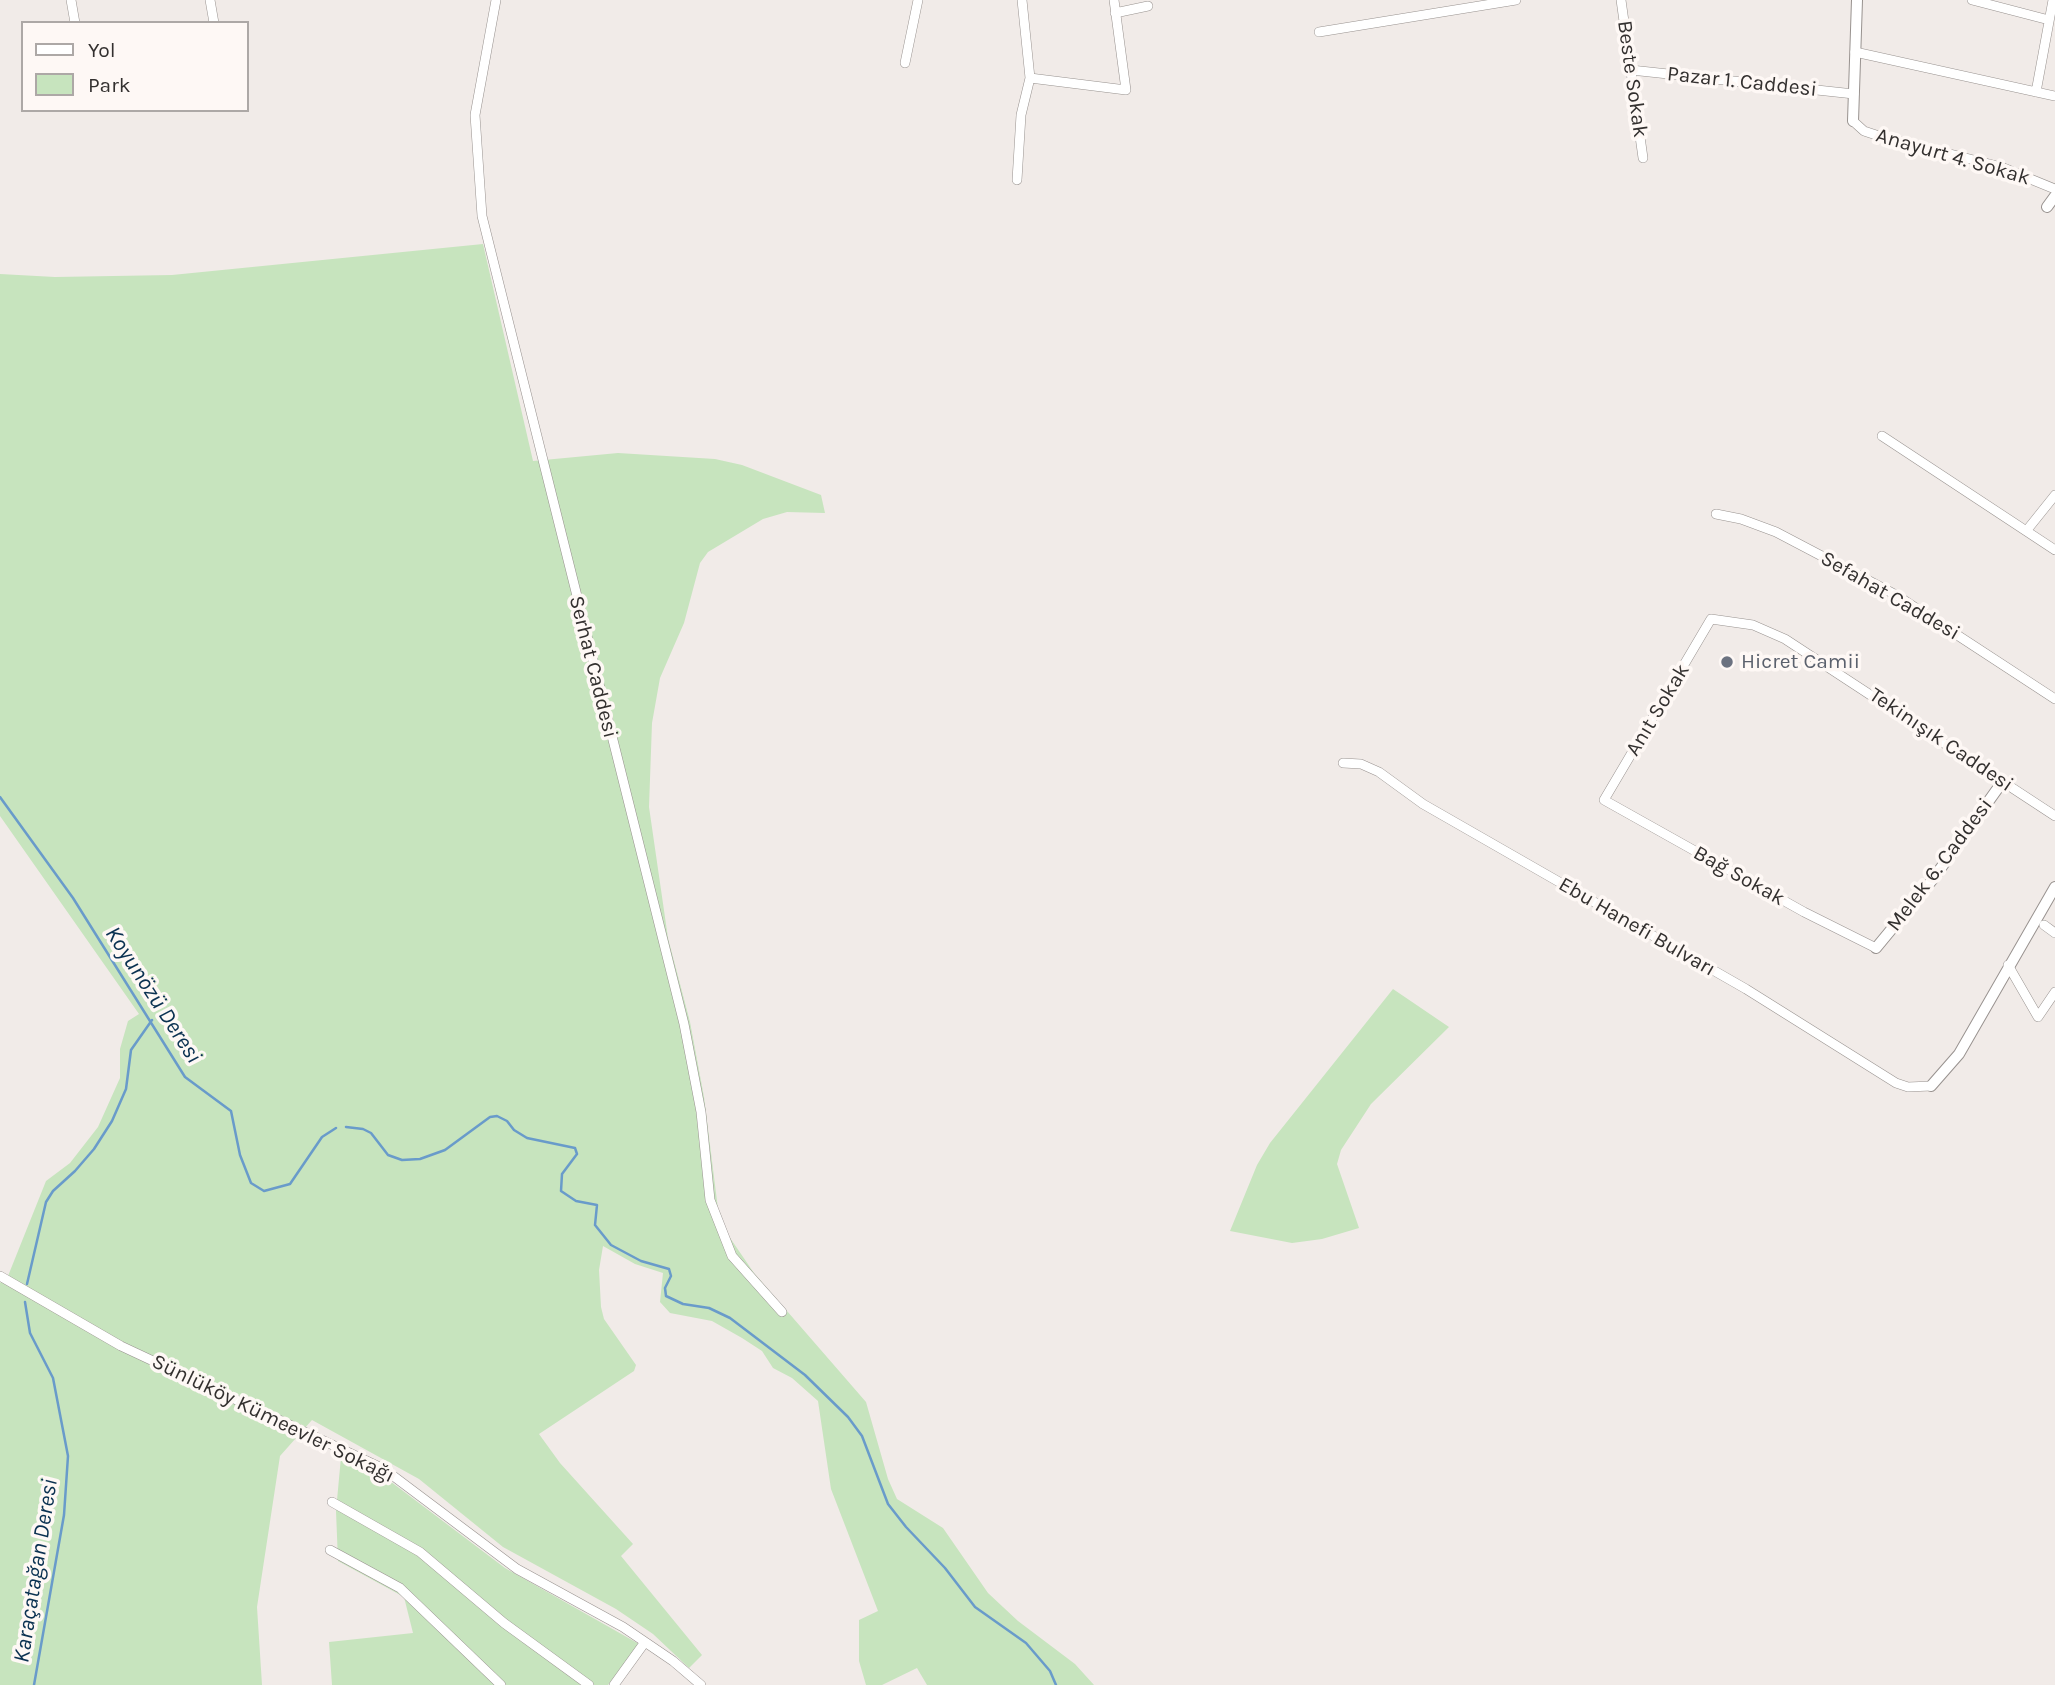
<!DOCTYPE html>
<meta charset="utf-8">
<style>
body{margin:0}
#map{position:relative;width:2055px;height:1685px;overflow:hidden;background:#f1ebe8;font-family:Karla,sans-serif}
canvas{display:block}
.legend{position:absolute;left:21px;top:21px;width:228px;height:91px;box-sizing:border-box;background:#fef8f5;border:2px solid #ada8a6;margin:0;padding:9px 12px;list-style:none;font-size:21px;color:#33302f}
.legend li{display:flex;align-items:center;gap:14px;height:35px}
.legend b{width:35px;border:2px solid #ada8a6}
</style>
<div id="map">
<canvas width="2055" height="1685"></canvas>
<ul class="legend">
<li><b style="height:9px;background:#fff"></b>Yol</li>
<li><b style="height:19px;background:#c7e4be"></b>Park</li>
</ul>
</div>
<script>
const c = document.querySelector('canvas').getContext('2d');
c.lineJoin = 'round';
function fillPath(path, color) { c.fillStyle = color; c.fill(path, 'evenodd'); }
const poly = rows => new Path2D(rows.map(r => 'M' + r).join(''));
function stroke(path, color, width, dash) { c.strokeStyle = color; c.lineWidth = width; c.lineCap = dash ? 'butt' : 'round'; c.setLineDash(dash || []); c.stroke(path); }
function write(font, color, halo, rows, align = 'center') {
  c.font = font + ' Karla,sans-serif'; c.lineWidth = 7; c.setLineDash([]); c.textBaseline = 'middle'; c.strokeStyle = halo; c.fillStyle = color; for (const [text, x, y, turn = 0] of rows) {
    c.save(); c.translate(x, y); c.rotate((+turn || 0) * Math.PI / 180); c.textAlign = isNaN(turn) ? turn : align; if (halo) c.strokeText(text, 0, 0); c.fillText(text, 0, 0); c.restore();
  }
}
fillPath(poly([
 [483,244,533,461,618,453,715,459,742,465,821,495,825,513,787,512,763,519,708,552,700,563,684,623,660,678,652,723,649,807,668,938,690,1022,704,1097,718,1209,726,1232,754,1273,866,1402,888,1479,897,1499,943,1528,988,1593,1018,1621,1075,1664,1094,1685,927,1685,917,1668,882,1685,866,1685,859,1661,859,1620,878,1611,831,1489,818,1401,792,1378,773,1368,762,1351,742,1338,712,1321,670,1313,660,1302,663,1273,635,1264,603,1246,599,1270,601,1307,604,1319,636,1365,634,1371,539,1434,560,1463,633,1544,621,1556,702,1655,689,1668,653,1634,616,1609,503,1547,419,1479,312,1420,280,1456,257,1607,262,1685,0,1685,0,1283,8,1276,46,1181,70,1163,98,1127,120,1078,120,1049,128,1021,139,1014,0,816,0,274,55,277,172,275],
 [1393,989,1449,1027,1371,1104,1341,1150,1337,1164,1359,1228,1322,1239,1292,1243,1230,1231,1257,1165,1270,1143],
 [341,1457,374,1469,505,1568,639,1644,608,1685,332,1685,329,1642,413,1633,404,1597,338,1561,336,1511]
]), '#c7e4be');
stroke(poly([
 [0,797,73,898,185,1077,231,1111,240,1155,251,1183,264,1191,290,1184,322,1137,336,1128],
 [346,1127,363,1129,371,1133,388,1155,402,1160,420,1159,445,1150,490,1117,497,1116,507,1121,514,1130,527,1138,575,1148,577,1154,562,1174,561,1191,576,1201,597,1205,595,1225,611,1245,641,1261,669,1269,671,1276,665,1288,666,1296,683,1304,709,1308,730,1318,805,1375,848,1417,862,1436,888,1504,906,1527,945,1568,975,1607,1026,1643,1050,1671,1056,1685],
 [27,1284,46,1202,53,1191,75,1171,94,1149,112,1121,126,1089,131,1050,152,1020],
 [25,1302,30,1333,53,1378,68,1456,64,1515,34,1685]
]), '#699bca', 2.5);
const minor = poly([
 [71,0,75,23],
 [210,0,214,23],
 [496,0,475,115,482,216,684,1024,701,1112,710,1200,732,1256,782,1312],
 [1621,0,1643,158],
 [1972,0,2049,20],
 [1115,13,1148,6],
 [1319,32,1516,0],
 [1855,52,2055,96],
 [905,63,918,0],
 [1631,70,1854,94],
 [1030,78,1126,90,1114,0],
 [2036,92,2053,0],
 [1853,121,1864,131,1876,135,2001,167,2055,189],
 [1017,180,1021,115,1030,78,1022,0],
 [1882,436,2055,550],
 [1716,514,1741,519,1776,532,1896,595,2055,699],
 [2027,530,2055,495],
 [1343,763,1361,764,1379,772,1423,804,1746,989,1896,1083,1908,1087,1931,1086],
 [2044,925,2055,933],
 [1876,948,1804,912,1604,800,1711,619,1753,625,1785,639,2055,816],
 [2008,965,2038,1017,2055,992],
 [0,1276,121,1346,384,1469,517,1569,623,1627,673,1661,701,1685],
 [332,1502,420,1552,504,1623,589,1685],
 [330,1550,400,1588,501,1685],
 [614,1685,645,1642]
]);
const tertiary = poly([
 [1853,121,1857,0],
 [2047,207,2055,196],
 [1876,948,1933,879,2003,781],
 [1931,1086,1959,1054,2055,887]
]);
stroke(minor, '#98928f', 10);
stroke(tertiary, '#98928f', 12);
stroke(minor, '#fff', 9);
stroke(tertiary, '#fff', 10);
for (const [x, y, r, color] of [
 [1727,662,7,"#6b7280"]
]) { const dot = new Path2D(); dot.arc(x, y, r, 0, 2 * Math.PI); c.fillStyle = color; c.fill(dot); stroke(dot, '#fef8f5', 2.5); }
write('21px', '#33302f', '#fef8f5', [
 ["Beste Sokak",1632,79,82],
 ["Pazar 1. Caddesi",1742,82,6],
 ["Anayurt 4. Sokak",1953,157,16],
 ["Sefahat Caddesi",1890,596,30],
 ["Serhat Caddesi",593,667,76],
 ["Anıt Sokak",1658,710,-59],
 ["Tekinışık Caddesi",1941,740,34],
 ["Melek 6. Caddesi",1940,865,-53],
 ["Bağ Sokak",1739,876,29],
 ["Ebu Hanefi Bulvarı",1637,927,30],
 ["Sünlüköy Kümeevler Sokağı",273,1419,26]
]);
write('21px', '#5b616d', '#fef8f5', [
 ["Hicret Camii",1741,662]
], 'left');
write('italic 23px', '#0a3151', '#fef8f5', [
 ["Koyunözü Deresi",153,995,57],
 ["Karaçatağan Deresi",36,1571,-81]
]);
</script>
